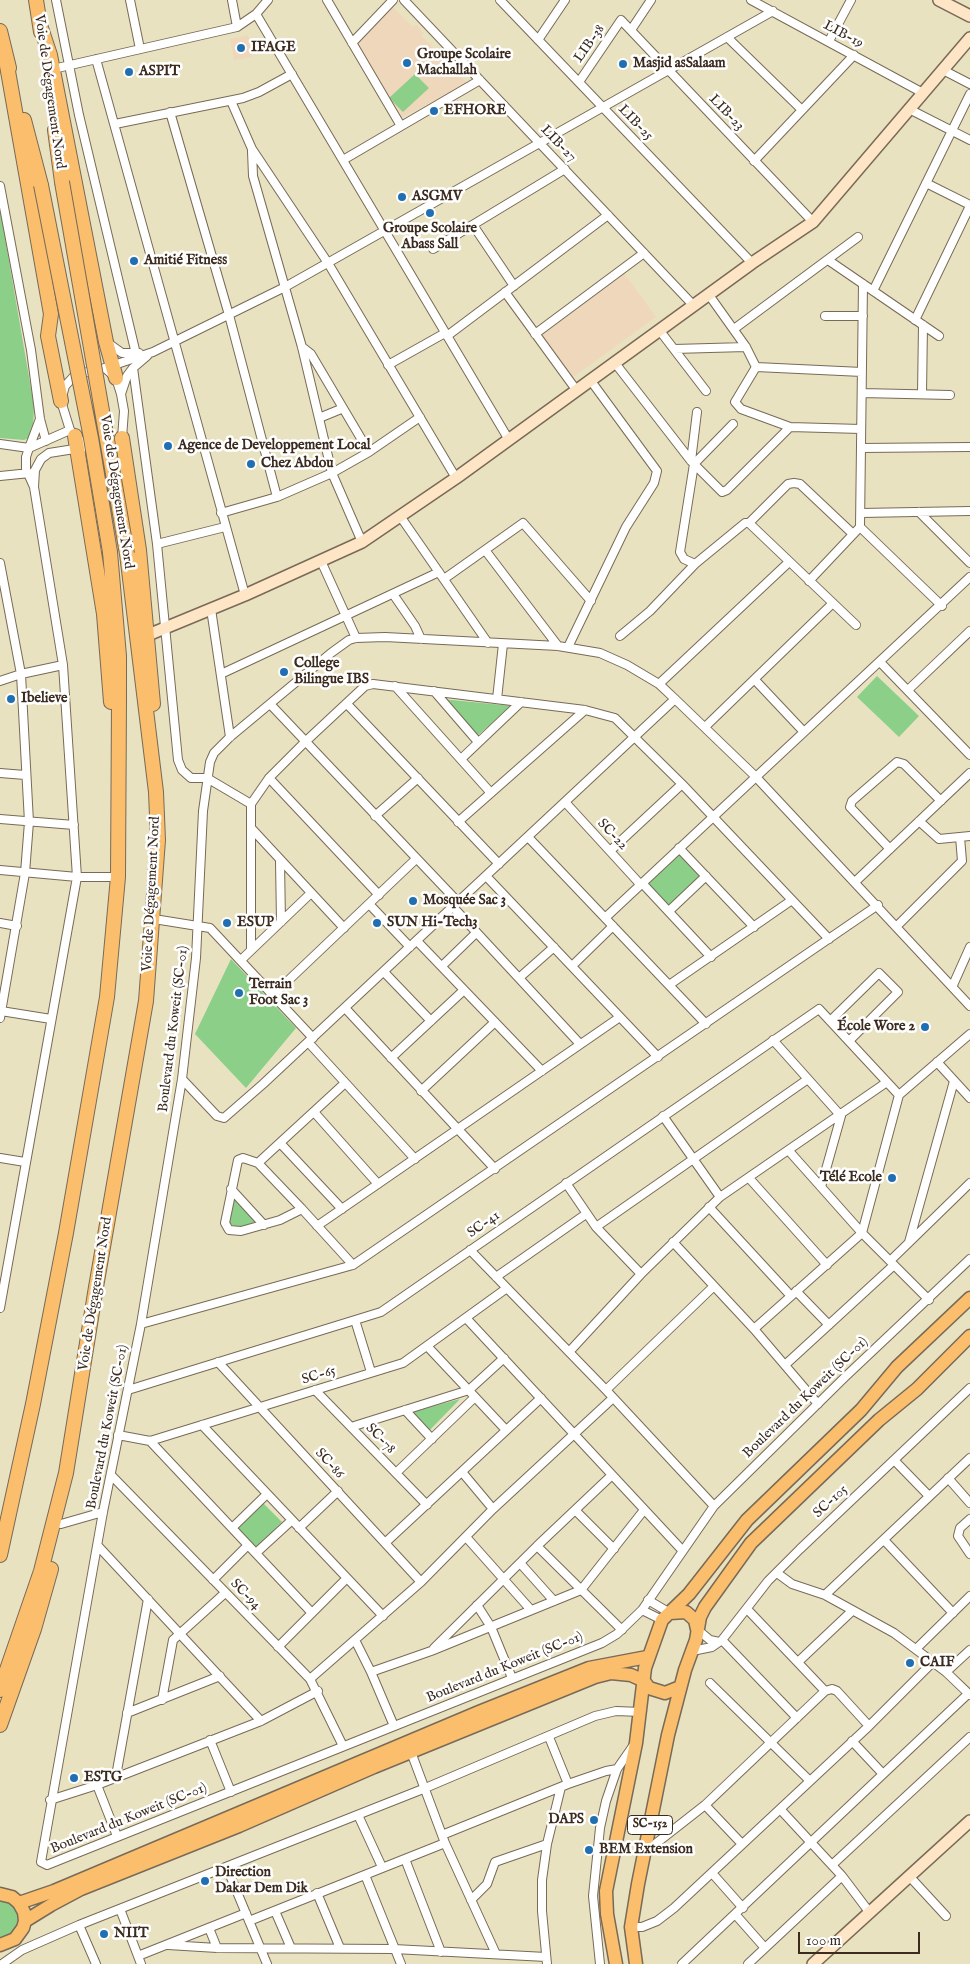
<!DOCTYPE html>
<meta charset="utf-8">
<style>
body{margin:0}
#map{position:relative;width:970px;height:1964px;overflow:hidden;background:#e9e2c1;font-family:"IM FELL English",serif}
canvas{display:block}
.scale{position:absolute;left:798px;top:1932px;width:122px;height:22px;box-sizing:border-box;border:2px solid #3b2a1e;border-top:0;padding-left:6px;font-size:15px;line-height:18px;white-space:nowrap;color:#3b2a1e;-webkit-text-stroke:4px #fff;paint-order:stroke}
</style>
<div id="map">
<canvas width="970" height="1964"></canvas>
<div class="scale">100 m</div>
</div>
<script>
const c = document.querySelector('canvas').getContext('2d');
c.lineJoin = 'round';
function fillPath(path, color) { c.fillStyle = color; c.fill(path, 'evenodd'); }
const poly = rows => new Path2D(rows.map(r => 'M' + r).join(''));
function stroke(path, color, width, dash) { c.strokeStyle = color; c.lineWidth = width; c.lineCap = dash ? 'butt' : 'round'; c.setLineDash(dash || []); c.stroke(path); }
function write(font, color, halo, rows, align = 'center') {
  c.font = font + ' "IM FELL English",serif'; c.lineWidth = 5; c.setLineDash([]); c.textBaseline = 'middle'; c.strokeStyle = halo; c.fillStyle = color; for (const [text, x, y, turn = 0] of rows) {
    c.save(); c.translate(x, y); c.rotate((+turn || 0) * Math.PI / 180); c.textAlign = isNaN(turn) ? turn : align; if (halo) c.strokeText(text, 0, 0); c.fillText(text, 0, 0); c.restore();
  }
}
fillPath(poly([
 [393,7,413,27,416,25,424,33,421,35,467,83,399,119,354,44],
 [248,35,252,57,234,60,230,39],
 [624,273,656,317,572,378,540,334]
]), '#eed7bb');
fillPath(poly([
 [415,74,429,88,403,112,389,98],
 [0,209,34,406,33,430,29,438,24,440,0,438],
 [877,676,919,716,899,737,857,697],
 [442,699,512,706,477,736],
 [679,852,704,880,671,909,646,882],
 [231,959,296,1028,246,1088,195,1034],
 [233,1198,235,1198,255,1222,239,1228,230,1224,229,1216],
 [460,1399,426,1434,408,1413,427,1408],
 [262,1502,282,1522,251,1553,230,1533],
 [0,1897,15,1904,20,1919,18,1926,10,1935,0,1938]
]), '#8bcf88');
const street = poly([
 [56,0,79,115,136,354],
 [130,0,140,49],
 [232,0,237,27],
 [327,0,401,126],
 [404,0,694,306],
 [500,0,752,263],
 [751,0,923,93],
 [256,14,509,440],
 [631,30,651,0],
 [727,37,802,110],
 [538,40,565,0],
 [829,41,851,0],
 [352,43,393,0],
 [96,59,245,595],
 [53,69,237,27,256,14,268,0],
 [943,70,970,84],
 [579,82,621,20,813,222],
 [231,101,252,149,328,263,456,478],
 [909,109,970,140],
 [170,112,229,315,277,497],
 [115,124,243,98,259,92,292,74],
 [252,151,253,176,302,347,332,473,362,542],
 [343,160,480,80],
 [754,161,854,55],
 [926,183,970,205],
 [0,186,31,350,40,419,46,441],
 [473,225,514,286],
 [433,249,565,169],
 [828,260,939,336],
 [873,291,970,94],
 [505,292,577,391],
 [709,295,746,347,756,367],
 [825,316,863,316],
 [915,320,970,206],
 [734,329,858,237],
 [660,331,706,391],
 [535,334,644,253],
 [447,336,608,215],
 [108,343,122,353,139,353],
 [302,347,311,354,369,452],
 [674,349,746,347],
 [615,363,691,461,722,492,727,490,790,427,861,429],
 [388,365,445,333],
 [756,367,862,372],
 [756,367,735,402,741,409,790,427],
 [105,368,153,352,285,287,773,11],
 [105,368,116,378,121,394,124,411,122,438,113,443,87,447,70,430,61,401,65,386,75,375,105,368],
 [133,368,157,544,178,760,182,770,191,778,207,778,251,804],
 [862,393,950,395],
 [121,394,127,376,133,368,147,356],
 [922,394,923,325],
 [319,418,341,409],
 [733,424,694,464,680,552,684,559,695,564,745,523,749,523,788,484,794,483,800,484,853,534],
 [0,444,29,448,40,419],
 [861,448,970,447],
 [691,461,697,412],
 [0,476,30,473],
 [34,487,26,469,26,457,29,448,70,430],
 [919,512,970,563],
 [221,513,277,497,332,473,369,452,420,417],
 [861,513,970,511],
 [400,516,488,643],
 [749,523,856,625],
 [860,527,942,606],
 [157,544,225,527],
 [485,550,558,646],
 [321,561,356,638],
 [0,563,21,674,29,822,25,873,0,1018],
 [444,579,523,523,591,601],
 [809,581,860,527,863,284],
 [393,594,415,626,421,639],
 [211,609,230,737],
 [620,636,650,611,695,564],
 [568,647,626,527,654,483,657,471,591,381],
 [880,662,970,755],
 [221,674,439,572],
 [755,680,804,732],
 [0,681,21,674,63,665],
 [659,684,789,562],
 [395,686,491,793],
 [908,690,970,631],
 [434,691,478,742],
 [497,699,503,644],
 [347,704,499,864],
 [271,705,458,902],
 [705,727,833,603],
 [461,759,521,702],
 [0,773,25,775],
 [269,778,379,895],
 [565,802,640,884],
 [375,816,418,778],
 [0,819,74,825],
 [919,821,939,839,970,836],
 [458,822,585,710],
 [252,829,344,928],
 [528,837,706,1024],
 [679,848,754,927],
 [890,849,850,807,852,801,897,762,904,764,941,801],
 [610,851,682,784],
 [280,861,281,922],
 [0,870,77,877,118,877],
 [486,876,658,1057],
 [856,881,970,773],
 [642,883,711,957],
 [370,905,410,947],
 [453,907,580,1044],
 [669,911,706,876],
 [605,918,970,577],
 [154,919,210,928,313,1038],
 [0,923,17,926],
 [897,926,962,861,960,837],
 [417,941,542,1071],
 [251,950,251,804,269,778,305,742,365,686,373,684,585,710,615,718,682,784,829,939],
 [241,960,311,893],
 [442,966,476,933],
 [572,966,613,926],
 [384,972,431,1021],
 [519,978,554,947],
 [669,985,792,900],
 [953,985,970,947],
 [273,995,416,859],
 [970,1006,755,776,675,699,659,684,627,665,600,653,558,646,385,637,356,638,349,640,331,653,230,737,214,753,210,762,203,811,196,958,182,1079,141,1324,103,1512,41,1862,47,1865,602,1643,617,1634,642,1610,714,1506,845,1377,970,1259],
 [345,1008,495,1169],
 [1,1011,51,1019],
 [830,1021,879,973,898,992,849,1041],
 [773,1040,841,1116,821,1187],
 [308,1042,415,1159],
 [391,1058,464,990],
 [937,1062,970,1098],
 [182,1079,217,1116,224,1118,263,1084,675,699],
 [421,1091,495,1022],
 [314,1112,378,1184],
 [663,1116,720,1197],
 [281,1144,342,1209],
 [789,1151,862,1233,929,1300],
 [0,1158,25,1162],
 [258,1163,345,1083],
 [749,1178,827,1265],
 [566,1183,596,1227,641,1274],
 [231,1189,264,1225],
 [709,1207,791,1296],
 [302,1209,280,1220,241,1231,229,1230,225,1223,238,1160,243,1158,258,1163,302,1209,353,1265],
 [317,1226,620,1017],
 [596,1227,808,1079],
 [673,1242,754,1329,818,1404],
 [909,1242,954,1081],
 [470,1250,606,1390,714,1506],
 [890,1261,970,1183],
 [496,1277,586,1214],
 [796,1291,829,1325],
 [0,1308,77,877,63,665,34,487,35,470,41,459,49,453,87,447],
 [466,1318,682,1550],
 [355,1320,371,1372],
 [141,1324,353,1265,878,905],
 [754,1329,862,1233,899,1095,970,1034],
 [427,1346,506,1430],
 [569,1352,641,1274,720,1197,887,1082],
 [218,1362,421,1582],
 [785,1365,894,1265],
 [128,1390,381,1312,819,1009,899,1095],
 [315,1390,427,1505],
 [606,1390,714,1286],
 [405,1410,432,1439],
 [202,1425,383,1616],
 [351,1427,469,1390,504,1358],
 [118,1435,150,1441,403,1363,507,1288],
 [150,1441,312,1613],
 [894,1460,929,1496],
 [462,1472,493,1509],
 [396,1473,475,1397],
 [111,1475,310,1679,343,1746],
 [948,1478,970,1503],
 [575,1510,614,1549],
 [970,1519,960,1528,958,1536,970,1554],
 [61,1524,103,1512],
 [232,1528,267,1494],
 [299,1528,338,1491],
 [466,1537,531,1610],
 [884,1540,953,1613],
 [385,1543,541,1398],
 [98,1546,261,1721],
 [537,1546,622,1630],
 [256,1553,292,1520],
 [520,1563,554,1601],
 [777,1573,792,1584,825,1595,894,1633,946,1672,970,1695],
 [213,1580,248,1545],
 [825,1595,970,1458],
 [648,1600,670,1613],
 [477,1605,491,1627,512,1678],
 [747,1609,825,1691],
 [642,1610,662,1620],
 [698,1630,710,1640,719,1642],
 [355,1640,371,1672,394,1726],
 [722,1640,797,1718],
 [278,1647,347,1578],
 [434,1648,537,1546,612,1475],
 [916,1649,970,1596],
 [692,1651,712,1647,722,1640,768,1581,800,1549,970,1388],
 [798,1662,852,1611],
 [371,1672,431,1651,581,1590,644,1510],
 [946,1672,970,1650],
 [310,1679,421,1582,493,1509,613,1398],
 [710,1683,810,1781],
 [162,1700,173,1640,225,1593],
 [127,1713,220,1676],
 [549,1737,568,1784],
 [210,1740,231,1792],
 [852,1741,883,1774],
 [411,1752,445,1843,496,1954],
 [116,1776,148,1599],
 [97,1785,117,1836],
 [50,1800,97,1785,261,1721,318,1691],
 [705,1805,742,1844],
 [780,1809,842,1876,870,1913],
 [358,1815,382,1867],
 [442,1835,568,1784,606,1771,617,1769],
 [645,1852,705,1805,825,1691,832,1689,837,1691,869,1726],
 [405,1859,441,1952],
 [832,1865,970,1737],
 [227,1868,267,1964],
 [712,1873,743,1908],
 [365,1875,401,1964],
 [910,1877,946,1916],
 [317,1893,340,1948],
 [471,1900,487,1884,495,1862,547,1844],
 [120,1909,141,1964],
 [275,1911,291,1948],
 [735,1914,765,1948],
 [249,1921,445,1843],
 [79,1925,96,1964],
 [631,1927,642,1927,657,1921,674,1908,869,1726,933,1662],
 [209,1928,217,1948],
 [168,1945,217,1948,394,1949,546,1957],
 [138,1956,246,1913],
 [2,1964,22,1950,79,1925,423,1789,595,1716,616,1711,641,1712],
 [547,1964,542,1911,542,1880,547,1844,561,1787],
 [600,1964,593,1896,600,1828,606,1801,617,1769,633,1746],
 [682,1964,968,1694],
 [748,1964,842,1876]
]);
const secondary = poly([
 [939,0,970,16],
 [148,635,245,595,362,542,456,478,752,263,813,222,970,38],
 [813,1964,970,1821]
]);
const primary = poly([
 [670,1613,686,1612,695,1620,697,1629],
 [0,1894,12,1897,19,1903,24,1912,25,1921,23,1928,15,1939,0,1945],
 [19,1903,54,1891,479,1712,589,1668,647,1657],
 [25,1921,51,1905,81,1889,239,1826,374,1767,595,1677,611,1673,631,1675,644,1681,649,1688,665,1693,680,1687],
 [616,1964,607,1914,606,1891,636,1743,645,1668,662,1620,689,1594,747,1520,861,1410,897,1367,970,1298],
 [636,1964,631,1927,638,1884,668,1735,685,1670,696,1640,700,1617,705,1607,751,1543,879,1420,917,1389,970,1336]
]);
const highway = poly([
 [36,0,41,32],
 [40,25,50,55,106,342,116,378],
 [0,31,9,68],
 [6,60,51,314,48,336,61,401],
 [24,120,41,185],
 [55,130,62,182],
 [75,436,104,614,111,702],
 [122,438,139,550,153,704],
 [0,1555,33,1404,66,1233,107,997,118,877,119,701,119,656,110,552],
 [0,1690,41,1571,66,1473,96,1287,146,1001,158,840,156,792,127,554],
 [0,1725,34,1629,51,1569]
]);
stroke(street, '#786a57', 10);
stroke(secondary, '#786a57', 14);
stroke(primary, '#786a57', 15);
stroke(highway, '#786a57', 16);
stroke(street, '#fff', 8);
stroke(secondary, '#fde5c5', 11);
stroke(primary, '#fabe6d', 12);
stroke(highway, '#fabe6d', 14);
const highwayBridge = poly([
 [62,182,127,554],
 [41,185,91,438,110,552]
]);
stroke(highwayBridge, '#786a57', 16, []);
stroke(highwayBridge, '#fabe6d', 14);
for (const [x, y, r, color] of [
 [241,48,5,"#1f6fb2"],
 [407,63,5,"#1f6fb2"],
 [623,64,5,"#1f6fb2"],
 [129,72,5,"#1f6fb2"],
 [434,111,5,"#1f6fb2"],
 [402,197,5,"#1f6fb2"],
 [430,213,5,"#1f6fb2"],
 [134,261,5,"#1f6fb2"],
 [168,446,5,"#1f6fb2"],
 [251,464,5,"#1f6fb2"],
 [284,672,5,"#1f6fb2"],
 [11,699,5,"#1f6fb2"],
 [413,901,5,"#1f6fb2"],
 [227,923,5,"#1f6fb2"],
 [377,923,5,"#1f6fb2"],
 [239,993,5,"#1f6fb2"],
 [925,1027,5,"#1f6fb2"],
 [892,1178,5,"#1f6fb2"],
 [910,1663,5,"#1f6fb2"],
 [74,1778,5,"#1f6fb2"],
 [594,1820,5,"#1f6fb2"],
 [589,1850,5,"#1f6fb2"],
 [205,1881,5,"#1f6fb2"],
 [104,1934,5,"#1f6fb2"]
]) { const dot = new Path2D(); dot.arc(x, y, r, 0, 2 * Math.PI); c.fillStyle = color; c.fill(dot); stroke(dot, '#fff', 2); }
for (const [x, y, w] of [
 [650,1825,45]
]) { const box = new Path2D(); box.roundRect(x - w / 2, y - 9.5, w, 19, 4); c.fillStyle = '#fff'; c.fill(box); stroke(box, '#3b2a1e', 1); }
write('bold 12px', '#3b2a1e', null, [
 ["SC-152",650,1825]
]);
write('14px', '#3b2a1e', '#fff', [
 ["LIB-19",843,35,28],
 ["LIB-38",590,44,-55],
 ["Voie de Dégagement Nord",49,92,82],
 ["LIB-23",726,113,46],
 ["LIB-25",635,123,46],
 ["LIB-27",558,144,46],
 ["Voie de Dégagement Nord",116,492,81],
 ["SC-22",612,835,47],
 ["Voie de Dégagement Nord",152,894,-87],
 ["Boulevard du Koweit (SC-01)",174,1029,-83],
 ["SC-41",484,1225,-35],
 ["Voie de Dégagement Nord",96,1294,-81],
 ["SC-65",319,1376,-17],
 ["Boulevard du Koweit (SC-01)",806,1398,-44],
 ["Boulevard du Koweit (SC-01)",108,1427,-79],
 ["SC-78",380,1439,46],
 ["SC-86",329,1464,47],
 ["SC-105",831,1502,-43],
 ["SC-94",245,1595,46],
 ["Boulevard du Koweit (SC-01)",505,1668,-22],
 ["Boulevard du Koweit (SC-01)",129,1819,-22]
]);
write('bold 14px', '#3b2a1e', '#fff', [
 ["IFAGE",251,48],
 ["Groupe Scolaire",417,55],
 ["Machallah",417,71],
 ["Masjid asSalaam",633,64],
 ["ASPIT",139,72],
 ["EFHORE",444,111],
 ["ASGMV",412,197],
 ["Groupe Scolaire",430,229,"center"],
 ["Abass Sall",430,245,"center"],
 ["Amitié Fitness",144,261],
 ["Agence de Developpement Local",178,446],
 ["Chez Abdou",261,464],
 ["College",294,664],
 ["Bilingue IBS",294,680],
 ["Ibelieve",21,699],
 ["Mosquée Sac 3",423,901],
 ["ESUP",237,923],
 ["SUN Hi-Tech3",387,923],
 ["Terrain",249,985],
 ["Foot Sac 3",249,1001],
 ["École Wore 2",915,1027,"right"],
 ["Télé Ecole",882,1178,"right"],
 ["CAIF",920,1663],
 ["ESTG",84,1778],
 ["DAPS",584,1820,"right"],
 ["BEM Extension",599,1850],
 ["Direction",215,1873],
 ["Dakar Dem Dik",215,1889],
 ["NIIT",114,1934]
], 'left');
</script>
